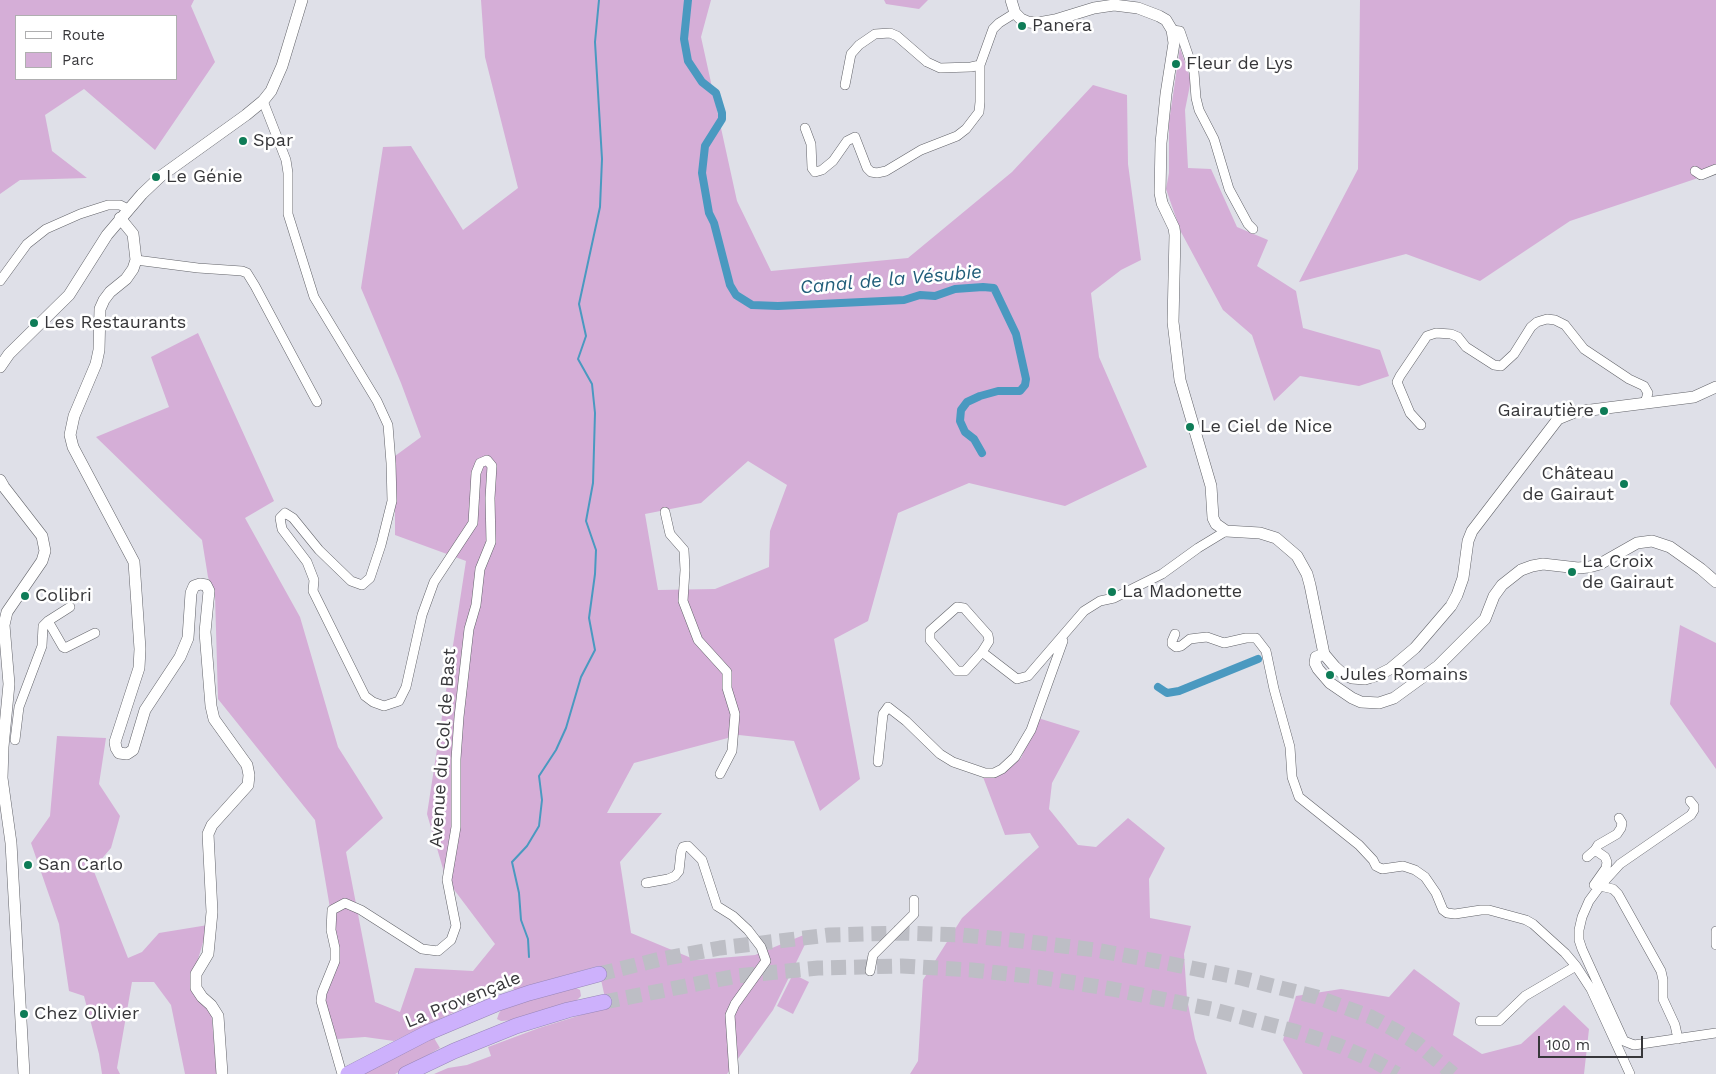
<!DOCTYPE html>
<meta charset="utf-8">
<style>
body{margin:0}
#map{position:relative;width:1716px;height:1074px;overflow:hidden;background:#dfe0e8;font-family:"Work Sans",sans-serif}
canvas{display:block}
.legend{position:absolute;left:15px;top:15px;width:162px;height:65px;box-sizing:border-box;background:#fff;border:1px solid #afafb0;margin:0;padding:6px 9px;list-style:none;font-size:15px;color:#37373a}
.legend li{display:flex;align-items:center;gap:10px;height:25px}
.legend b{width:25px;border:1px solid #afafb0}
.scale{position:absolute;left:1538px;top:1036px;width:105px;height:22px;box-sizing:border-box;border:2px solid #37373a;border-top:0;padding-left:6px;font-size:15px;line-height:18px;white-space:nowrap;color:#37373a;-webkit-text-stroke:4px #fff;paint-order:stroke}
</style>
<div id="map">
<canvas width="1716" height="1074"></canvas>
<ul class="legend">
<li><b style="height:6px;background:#fff"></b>Route</li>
<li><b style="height:14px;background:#d5aed7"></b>Parc</li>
</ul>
<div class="scale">100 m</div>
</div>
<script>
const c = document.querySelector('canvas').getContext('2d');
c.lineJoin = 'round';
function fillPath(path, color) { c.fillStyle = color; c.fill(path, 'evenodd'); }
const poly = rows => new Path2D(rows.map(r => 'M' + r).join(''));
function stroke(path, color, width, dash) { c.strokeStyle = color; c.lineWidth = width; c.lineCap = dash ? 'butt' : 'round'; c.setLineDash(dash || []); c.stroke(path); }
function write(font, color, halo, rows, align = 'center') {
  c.font = font + ' "Work Sans",sans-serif'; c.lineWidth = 5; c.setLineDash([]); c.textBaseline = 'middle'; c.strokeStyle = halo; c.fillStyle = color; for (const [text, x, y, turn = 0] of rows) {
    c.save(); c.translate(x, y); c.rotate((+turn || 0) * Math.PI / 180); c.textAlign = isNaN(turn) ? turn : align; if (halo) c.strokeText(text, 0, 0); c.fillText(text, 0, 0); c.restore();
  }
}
fillPath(poly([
 [0,0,194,0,191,6,215,62,155,150,84,89,45,115,52,151,87,178,20,180,0,194],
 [16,16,176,16,176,79,16,79],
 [481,0,711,0,701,37,737,201,771,271,908,258,1012,172,1093,85,1127,95,1128,164,1141,260,1121,270,1091,293,1099,357,1147,467,1065,506,969,483,898,513,868,621,834,639,860,779,820,811,794,741,739,735,634,763,607,813,662,813,620,862,631,933,696,960,755,955,811,932,773,1010,727,1074,434,1074,448,1068,467,1065,491,1056,488,1047,539,1028,607,1007,598,966,514,990,512,985,500,988,499,985,485,989,476,993,479,1000,394,1041,365,1037,337,1039,325,1002,327,989,336,971,338,955,315,820,218,699,215,595,208,577,202,540,96,437,169,407,151,357,198,333,274,501,245,518,300,617,338,747,383,818,346,852,375,1002,400,1012,415,968,473,971,495,944,446,879,427,814,466,561,395,535,395,456,421,437,401,383,361,288,383,147,411,146,463,230,518,188,485,57],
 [748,461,787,485,770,531,769,567,715,589,658,590,645,514,701,503],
 [884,0,928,0,919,9,886,4],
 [1360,0,1716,0,1716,172,1570,221,1480,281,1406,254,1299,282,1358,169],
 [1180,48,1191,80,1185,110,1188,168,1211,169,1237,227,1268,240,1257,266,1296,291,1303,328,1380,350,1389,376,1359,386,1300,376,1274,401,1252,335,1223,310,1181,232,1166,189,1169,173,1169,122],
 [1680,625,1716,643,1716,769,1670,704],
 [1038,718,1080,731,1052,783,1049,809,1078,845,1096,847,1128,818,1165,848,1149,879,1150,918,1191,926,1184,954,1187,999,1195,1039,1207,1074,910,1074,918,1061,923,980,962,918,1039,847,1030,833,1005,835,983,777,1021,758],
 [57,736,106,738,99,784,120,816,111,848,93,869,128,958,142,952,159,933,208,925,197,963,191,977,211,1010,217,1074,185,1074,171,1005,154,982,132,982,117,1068,120,1074,102,1074,99,1054,84,996,69,991,59,924,31,843,50,816],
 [1414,969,1460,1003,1453,1035,1482,1054,1521,1044,1564,1005,1589,1029,1584,1074,1303,1074,1283,1040,1296,996,1341,989,1389,997],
 [793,974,809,982,793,1014,777,1006],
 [576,988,580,990,581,996,576,1001,513,1020,501,1021,497,1019,499,1013,502,1009,516,1003],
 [434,1038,440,1048,395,1074,361,1074,410,1049]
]), '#d5aed7');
stroke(poly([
 [529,957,528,939,521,920,519,893,512,862,527,846,539,826,542,800,539,776,556,750,566,728,581,677,595,650,589,618,595,574,596,550,586,521,593,483,595,413,592,384,578,359,586,336,579,304,600,207,602,159,595,42,599,0]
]), '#4a99c0', 2);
stroke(poly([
 [688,0,684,39,688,61,702,82,716,93,722,113,722,119,705,146,702,173,709,213,714,223,730,285,736,295,752,305,778,306,904,300,920,295,935,296,955,289,983,287,994,288,1016,334,1026,379,1025,385,1020,391,998,391,980,396,967,402,961,410,960,421,965,432,974,439,982,453],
 [1158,687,1167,693,1179,691,1258,659]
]), '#4a99c0', 8);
stroke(poly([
 [599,974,661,959,720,948,829,935,902,933,962,935,1022,941,1096,950,1156,961,1241,978,1317,997,1371,1017,1393,1029,1418,1044,1453,1074],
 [604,1002,737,976,818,968,902,966,972,970,1038,977,1112,989,1211,1009,1294,1031,1340,1046,1376,1062,1397,1074]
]), '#bdbec5', 15, [15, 8]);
const street = poly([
 [1172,30,1180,31,1194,72,1196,98,1199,110,1214,139,1229,189,1248,224,1253,229],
 [845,85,851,54,859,45,875,34,890,33,897,36,927,62,940,68,971,67,980,65,993,29,999,23,1015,13],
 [263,101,286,160,288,173,288,214,314,297,377,401,388,425,391,463,392,501,381,545,370,578,362,585,351,581,319,550,293,518,285,513,280,518,282,529,307,562,314,580,313,591,365,696,373,702,384,706,399,701,406,687,422,615,434,582,473,523,476,473,480,463,487,460,492,466,490,498,491,542,480,569,476,605,469,629,459,717,456,759,456,827,447,880,456,926,451,940,438,951,422,949,361,910,345,903,332,910,331,930,335,948,335,961,322,993,321,1001,342,1074],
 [805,128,811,144,812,168,815,172,822,170,833,161,847,141,855,137,867,168,871,172,877,173,886,171,921,150,957,136,966,129,979,112,980,102,980,65],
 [1695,171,1701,175,1716,169],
 [136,260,198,268,242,271,247,273,255,286,317,402],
 [0,281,27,244,46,229,80,214,108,205,120,205,128,209],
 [1421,425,1410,413,1397,382,1400,376,1427,336,1436,333,1451,334,1458,337,1466,347,1494,365,1501,366,1514,354,1531,327,1537,322,1547,319,1555,320,1565,325,1584,349,1629,379,1644,386,1648,393,1645,403],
 [665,512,670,534,684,550,685,570,683,601,698,640,727,672,727,688,735,714,732,751,720,774],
 [48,621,63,647,65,648,95,633],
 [1175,634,1172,641,1172,644,1176,647,1181,646,1190,639,1198,638,1207,637,1224,643,1246,638,1256,638,1266,651,1274,689,1290,747,1292,777,1299,797,1359,845,1373,860,1376,866,1382,869,1403,866,1415,870,1425,877,1436,893,1443,910,1447,913,1455,914,1481,910,1489,910,1526,920,1533,924,1565,953,1576,966,1591,989,1630,1074],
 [982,652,965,671,957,671,930,640,930,631,957,607,964,608,988,635,989,641,982,652,1017,679,1028,676,1084,611,1100,601,1114,598,1162,574,1198,548,1226,531],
 [15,740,19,707,42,646,43,626,48,621,70,607],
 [878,762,883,714,888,707,906,721,940,754,953,762,985,773,994,773,1002,769,1015,757,1031,730,1063,641],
 [1690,801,1694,806,1694,810,1691,815,1620,864,1600,886,1589,901,1582,917,1579,930,1579,940,1582,949,1624,1041,1634,1045,1716,1033],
 [1595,850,1598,845,1617,834,1621,828,1622,823,1619,818],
 [1587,857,1595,850,1605,857,1607,862,1606,868,1594,885],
 [646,883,668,879,675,876,679,871,681,852,683,847,688,846,702,860,717,906,733,916,748,930,761,947,766,961,735,1004,730,1015,734,1074],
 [1600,886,1613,889,1618,894,1661,971,1663,980,1663,999,1675,1025,1678,1039],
 [1716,931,1716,945],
 [870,971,873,955,914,914,914,900],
 [1480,1021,1499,1021,1525,996,1576,966]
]);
const secondary = poly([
 [1011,0,1015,13,1021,19,1028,22,1038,23,1055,20,1094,8,1114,5,1138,8,1159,16,1166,20,1172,30,1174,43,1166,94,1161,143,1160,193,1162,203,1174,228,1175,235,1173,322,1180,380,1211,486,1213,518,1216,524,1226,531,1260,533,1276,538,1297,556,1307,574,1310,585,1324,654],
 [120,218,133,234,136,260,133,269,126,279,110,292,104,300,100,309,99,350,96,364,74,416,70,435,73,447,134,562,140,649,139,668,115,742,116,748,119,753,127,754,133,750,145,710,180,657,188,638,191,593,194,586,200,584,206,585,209,591,205,632,211,706,214,719,247,765,249,775,248,785,212,825,208,834,212,912,208,954,196,974,196,988,202,997,211,1005,218,1016,222,1074],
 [0,367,9,354,69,295,107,235,142,194,161,176,246,115,263,101,271,91,282,66,302,0],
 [0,480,4,487,42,536,45,551,42,561,7,612,4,625,9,684,3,747,2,778,11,843,24,1074],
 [1324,654,1335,667,1343,674,1352,678,1365,679,1378,675,1390,669,1415,648,1451,606,1457,595,1463,578,1468,541,1472,531,1558,419,1575,412,1694,397,1716,387],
 [1324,654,1316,657,1315,663,1318,669,1330,683,1352,698,1361,702,1379,703,1394,698,1438,666,1485,619,1494,596,1502,585,1521,570,1532,566,1543,564,1578,568,1589,567,1600,564,1637,543,1652,541,1670,547,1701,569,1716,582]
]);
const highway = poly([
 [348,1074,427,1033,496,1004,529,993,599,974],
 [406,1074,454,1051,516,1026,568,1010,604,1002]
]);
stroke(street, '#626369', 10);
stroke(secondary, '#626369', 12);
stroke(highway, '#9886b8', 16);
stroke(street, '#fff', 9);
stroke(secondary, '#fff', 11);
stroke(highway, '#cdb1fc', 15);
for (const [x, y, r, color] of [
 [1022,26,5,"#0e7c57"],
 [1176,64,5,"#0e7c57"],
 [243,141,5,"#0e7c57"],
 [156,177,5,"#0e7c57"],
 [34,323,5,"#0e7c57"],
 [1604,411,5,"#0e7c57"],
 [1190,427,5,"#0e7c57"],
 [1624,484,5,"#0e7c57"],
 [1572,572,5,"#0e7c57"],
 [1112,592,5,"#0e7c57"],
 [25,596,5,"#0e7c57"],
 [1330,675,5,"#0e7c57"],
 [28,865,5,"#0e7c57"],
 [24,1014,5,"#0e7c57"]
]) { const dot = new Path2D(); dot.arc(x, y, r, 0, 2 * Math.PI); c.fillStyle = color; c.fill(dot); stroke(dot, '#fff', 2); }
write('18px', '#37373a', '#fff', [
 ["Panera",1032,26],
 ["Fleur de Lys",1186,64],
 ["Spar",253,141],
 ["Le Génie",166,177],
 ["Les Restaurants",44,323],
 ["Gairautière",1594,411,"right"],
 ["Le Ciel de Nice",1200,427],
 ["Château",1614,474,"right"],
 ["de Gairaut",1614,495,"right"],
 ["La Croix",1582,562],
 ["de Gairaut",1582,583],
 ["La Madonette",1122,592],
 ["Colibri",35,596],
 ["Jules Romains",1340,675],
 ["San Carlo",38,865],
 ["Chez Olivier",34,1014]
], 'left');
write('18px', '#37373a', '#fff', [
 ["Avenue du Col de Bast",443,748,-86],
 ["La Provençale",463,1000,-22]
]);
write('italic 19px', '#215e7a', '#fff', [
 ["Canal de la Vésubie",891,280,-5]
]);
</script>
